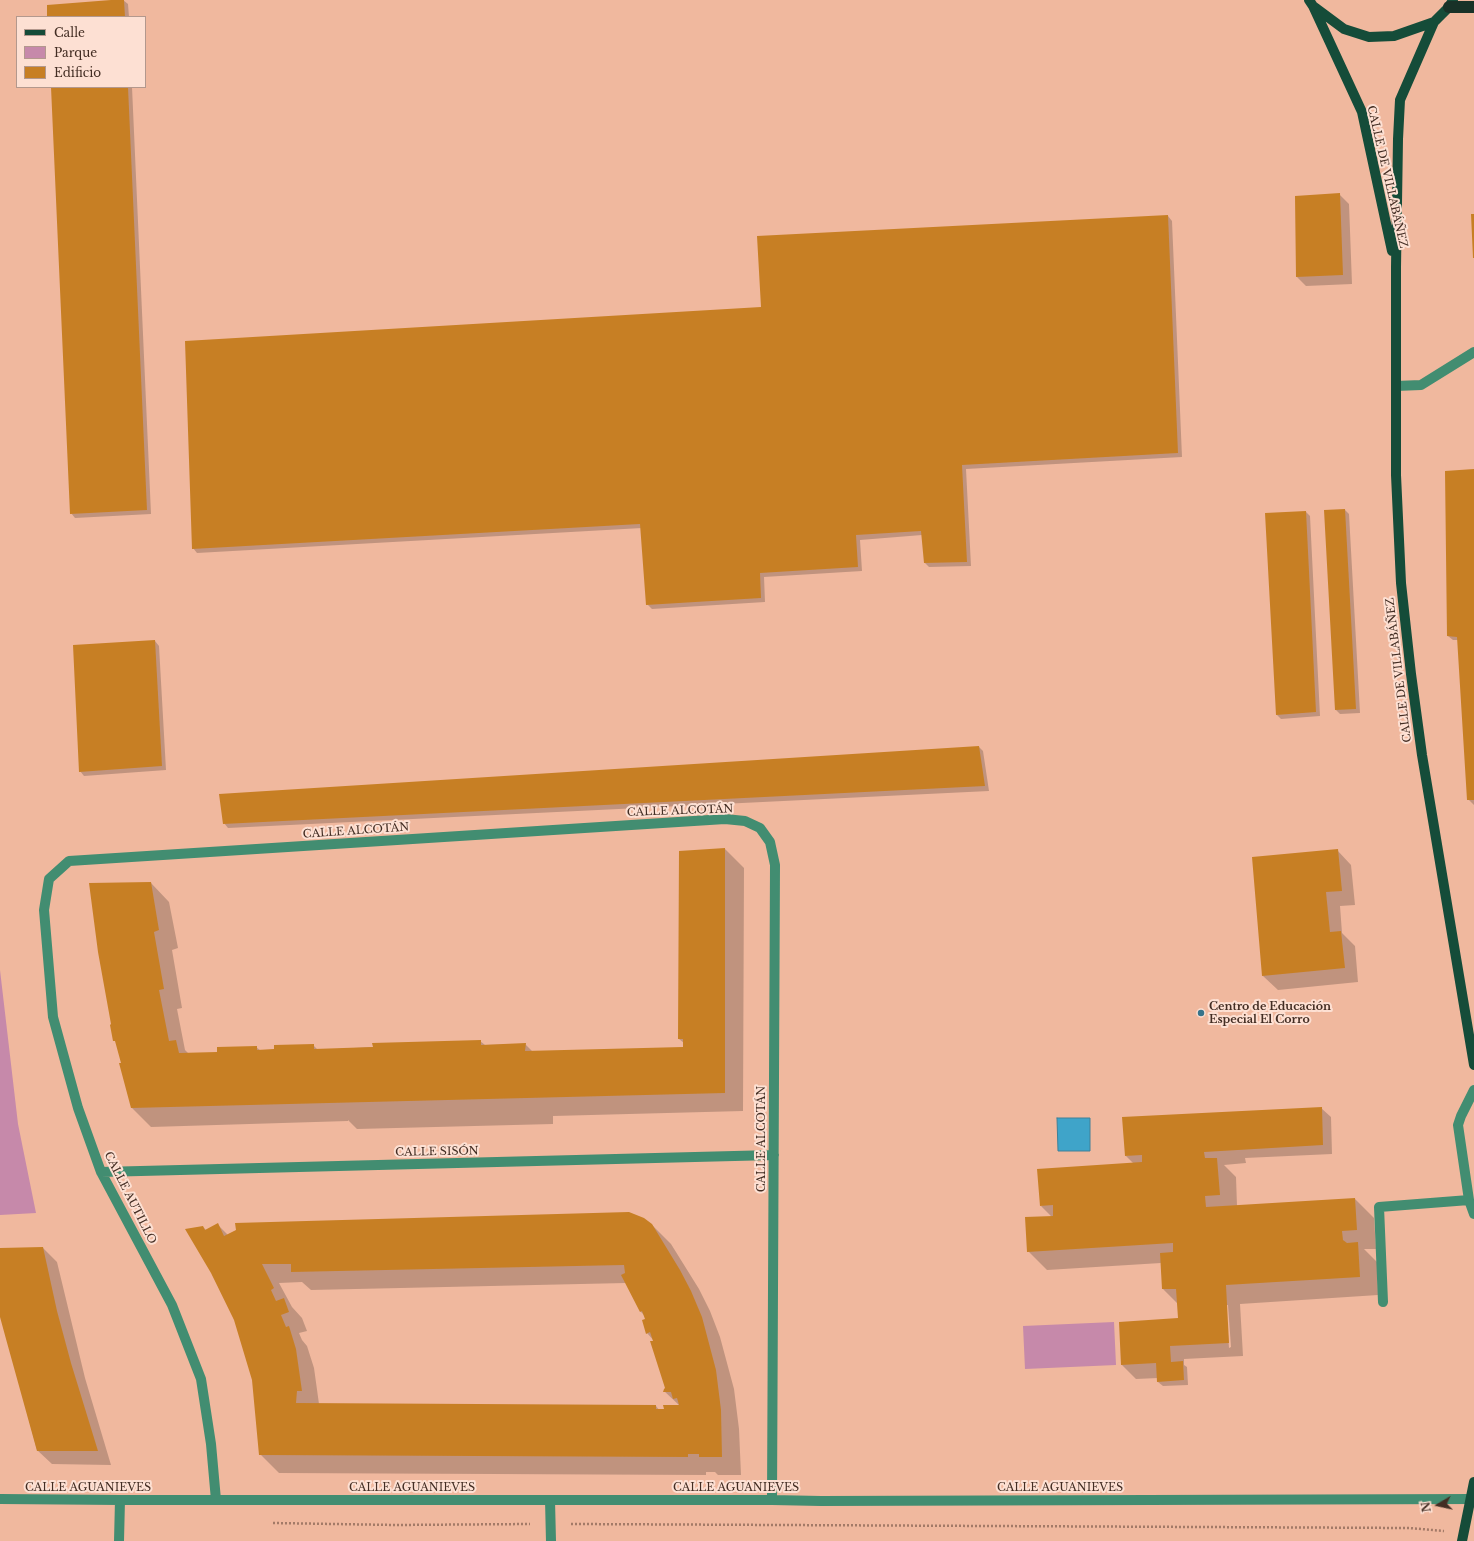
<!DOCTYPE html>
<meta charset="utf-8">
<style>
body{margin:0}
#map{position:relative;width:1474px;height:1541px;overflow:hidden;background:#f0b89e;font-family:"Libre Baskerville",serif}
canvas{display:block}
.legend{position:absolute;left:16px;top:16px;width:130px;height:72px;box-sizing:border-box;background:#fde0d3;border:1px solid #b3988d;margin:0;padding:5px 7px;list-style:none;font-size:12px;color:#432d23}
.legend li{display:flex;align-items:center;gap:8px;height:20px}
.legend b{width:20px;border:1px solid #b3988d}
.north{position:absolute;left:1418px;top:1485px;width:40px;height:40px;-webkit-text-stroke:3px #fde0d3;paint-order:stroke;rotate:261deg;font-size:11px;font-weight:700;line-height:16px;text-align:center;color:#432d23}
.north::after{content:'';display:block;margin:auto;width:14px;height:18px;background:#432d23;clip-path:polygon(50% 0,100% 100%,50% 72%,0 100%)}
</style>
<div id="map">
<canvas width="1474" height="1541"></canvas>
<ul class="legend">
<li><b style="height:5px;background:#154c39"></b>Calle</li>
<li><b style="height:11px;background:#c689aa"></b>Parque</li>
<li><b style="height:11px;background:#c77f24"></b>Edificio</li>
</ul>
<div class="north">N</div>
</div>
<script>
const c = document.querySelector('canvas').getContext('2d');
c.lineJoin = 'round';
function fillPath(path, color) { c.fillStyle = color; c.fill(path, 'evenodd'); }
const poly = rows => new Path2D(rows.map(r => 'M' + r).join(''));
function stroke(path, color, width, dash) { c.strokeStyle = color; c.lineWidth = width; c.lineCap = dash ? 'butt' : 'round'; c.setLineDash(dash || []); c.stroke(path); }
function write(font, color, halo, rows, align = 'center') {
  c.font = font + ' "Libre Baskerville",serif'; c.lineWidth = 4; c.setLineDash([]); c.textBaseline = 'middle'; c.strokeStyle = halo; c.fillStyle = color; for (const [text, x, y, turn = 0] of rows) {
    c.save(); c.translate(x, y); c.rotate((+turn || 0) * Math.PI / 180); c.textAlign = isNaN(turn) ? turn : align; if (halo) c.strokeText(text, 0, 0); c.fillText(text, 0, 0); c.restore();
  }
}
fillPath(poly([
 [0,970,18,1124,36,1213,0,1215],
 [1114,1322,1116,1365,1025,1369,1023,1326]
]), '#c689aa');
const water = poly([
 [1057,1118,1090,1118,1090,1151,1058,1151,1057,1118]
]);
fillPath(water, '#3fa4c9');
stroke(water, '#408097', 1);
fillPath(poly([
 [123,0,128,4,129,17,48,17],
 [52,87,132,87,151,514,75,518,71,513],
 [1339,194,1349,204,1352,284,1306,286,1297,277],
 [1168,216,1172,221,1182,457,966,469,971,566,929,567,925,563,922,535,860,540,862,571,764,577,765,602,652,609,647,604,642,528,197,553,193,548,763,308],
 [1474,470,1474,805,1468,799,1458,640,1453,640,1448,636],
 [1345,510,1349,514,1360,713,1340,714,1336,710],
 [1306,512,1310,516,1320,716,1281,719,1277,715],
 [155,641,159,646,166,770,84,776,80,771],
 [979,747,983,751,989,791,228,828,224,823],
 [725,849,744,868,743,1111,553,1116,553,1124,357,1129,348,1120,348,1121,151,1127,132,1108,122,1063,117,1043,114,1040,151,883,169,902,178,948,172,950,182,1008,177,1009,185,1050,189,1054,218,1053,256,1047,261,1051,313,1045,318,1050,480,1041,485,1045,525,1044,533,1052,684,1048,684,1043,679,1039],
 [1337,850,1351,865,1355,905,1340,906,1342,933,1355,946,1358,982,1278,990,1263,976],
 [1321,1108,1331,1117,1332,1154,1245,1158,1246,1163,1224,1165,1236,1177,1237,1206,1355,1199,1374,1218,1376,1249,1364,1249,1377,1262,1378,1295,1240,1304,1243,1356,1184,1359,1184,1365,1187,1367,1188,1385,1163,1386,1158,1382,1158,1378,1136,1379,1122,1365,1120,1323,1179,1319,1178,1304,1163,1289,1161,1263,1047,1270,1028,1251,1052,1217,1041,1206,1134,1164,1126,1156],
 [1226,1305,1228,1305,1231,1347,1229,1348],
 [218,1225,228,1235,652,1225,671,1244,699,1289,710,1311,720,1337,734,1389,739,1429,741,1475,718,1475,715,1472,706,1472,706,1475,279,1473,260,1454,253,1380,235,1320,203,1227,206,1230],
 [302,1282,311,1290,626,1283,641,1312,645,1316,647,1333,655,1342,667,1389,664,1391,680,1406,659,1410,656,1406,319,1404,314,1368,307,1346,302,1340,299,1333,307,1331,302,1318,292,1307,279,1283],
 [43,1248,57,1262,85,1378,111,1465,52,1464,37,1450,0,1311,0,1249]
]), '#0003');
fillPath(poly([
 [111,0,124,0,125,17,47,17,47,5],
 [51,87,128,87,147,510,70,514],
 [1340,193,1343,275,1296,277,1295,196],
 [1471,214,1474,214,1474,258,1473,258],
 [1168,215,1178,453,962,465,967,562,924,563,921,531,856,535,858,567,760,573,761,598,646,605,640,524,192,549,185,341,761,307,757,236],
 [1474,469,1474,800,1467,800,1457,637,1447,636,1445,471],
 [1345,509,1356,709,1335,710,1324,510],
 [1306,511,1316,712,1276,715,1265,513],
 [155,640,162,766,79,772,73,645],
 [979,746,985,786,223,824,219,794],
 [725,848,725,1093,131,1108,119,1063,121,1063,115,1041,113,1041,110,1025,111,1024,98,952,89,883,151,882,159,930,154,932,164,989,159,990,169,1041,176,1040,179,1053,217,1052,217,1047,257,1046,257,1050,274,1049,274,1045,314,1044,314,1049,373,1047,372,1043,481,1040,481,1045,526,1043,525,1051,683,1047,683,1039,678,1039,679,851],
 [1338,849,1342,891,1326,892,1330,932,1341,931,1345,968,1262,976,1252,857],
 [1322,1107,1323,1145,1204,1152,1205,1158,1217,1158,1220,1195,1205,1196,1206,1207,1355,1198,1357,1230,1342,1231,1343,1240,1347,1243,1358,1242,1360,1277,1226,1285,1229,1343,1170,1346,1171,1362,1183,1361,1184,1380,1157,1382,1156,1363,1121,1365,1119,1322,1178,1318,1176,1289,1162,1289,1160,1253,1173,1252,1173,1243,1027,1252,1025,1217,1053,1216,1053,1205,1040,1206,1037,1169,1142,1162,1142,1155,1125,1156,1122,1117],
 [629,1212,644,1218,652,1224,680,1270,691,1291,702,1317,716,1370,721,1410,722,1457,699,1457,699,1454,688,1454,688,1457,259,1455,252,1380,234,1320,211,1273,185,1229,203,1226,205,1230,218,1223,224,1236,236,1230,235,1223],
 [262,1264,291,1264,291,1272,624,1265,625,1273,621,1275,640,1312,642,1311,645,1319,642,1320,646,1334,650,1332,653,1341,650,1341,665,1388,664,1389,663,1392,671,1392,673,1399,677,1398,679,1405,663,1405,664,1409,656,1409,656,1405,296,1403,297,1391,302,1391,296,1349,289,1326,286,1327,281,1315,289,1312,284,1298,276,1301,271,1290,274,1288],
 [43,1247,57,1311,71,1363,98,1451,37,1451,6,1339,0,1317,0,1248]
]), '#c77f24');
stroke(poly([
 [273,1523,395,1525,530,1524],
 [571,1524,1409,1528,1444,1531]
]), '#a37a67', 2.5, [2, 2]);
stroke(poly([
 [1396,386,1421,385,1474,352],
 [1474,1090,1461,1116,1458,1125,1469,1200,1474,1214],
 [101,1172,774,1155],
 [1383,1302,1379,1207,1469,1200],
 [0,1499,120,1500,772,1500,821,1501,1474,1499],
 [216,1500,211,1444,201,1379,172,1305,101,1172,78,1108,53,1017,44,910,49,879,69,861,725,819,745,821,760,828,770,842,775,865,772,1500],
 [550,1500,551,1541],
 [119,1541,120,1500]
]), '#428d71', 10);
stroke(poly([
 [1309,0,1313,6,1344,29,1369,37,1394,36,1434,22,1449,7,1453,0],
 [1313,6,1362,112,1392,251],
 [1434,22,1400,100,1398,139,1396,267,1396,475,1401,583,1411,674,1422,755,1474,1065],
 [1462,1541,1474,1482]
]), '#154c39', 10);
stroke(poly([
 [1449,7,1474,7]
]), '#183228', 12);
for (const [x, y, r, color] of [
 [1201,1013,4,"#37738a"]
]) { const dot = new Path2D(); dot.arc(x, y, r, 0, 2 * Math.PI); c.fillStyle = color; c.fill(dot); stroke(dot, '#fde0d3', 1.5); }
write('11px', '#432d23', '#fde0d3', [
 ["CALLE DE VILLABÁÑEZ",1387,177,77],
 ["CALLE DE VILLABÁÑEZ",1399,670,-97],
 ["CALLE ALCOTÁN",680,811,-2],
 ["CALLE ALCOTÁN",356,831,-4],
 ["CALLE ALCOTÁN",762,1139,-90],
 ["CALLE SISÓN",437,1152,-1],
 ["CALLE AUTILLO",130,1198,63],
 ["CALLE AGUANIEVES",88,1488],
 ["CALLE AGUANIEVES",412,1488],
 ["CALLE AGUANIEVES",736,1488],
 ["CALLE AGUANIEVES",1060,1488]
]);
write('bold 11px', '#432d23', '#fde0d3', [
 ["Centro de Educación",1209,1007],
 ["Especial El Corro",1209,1020]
], 'left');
</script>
